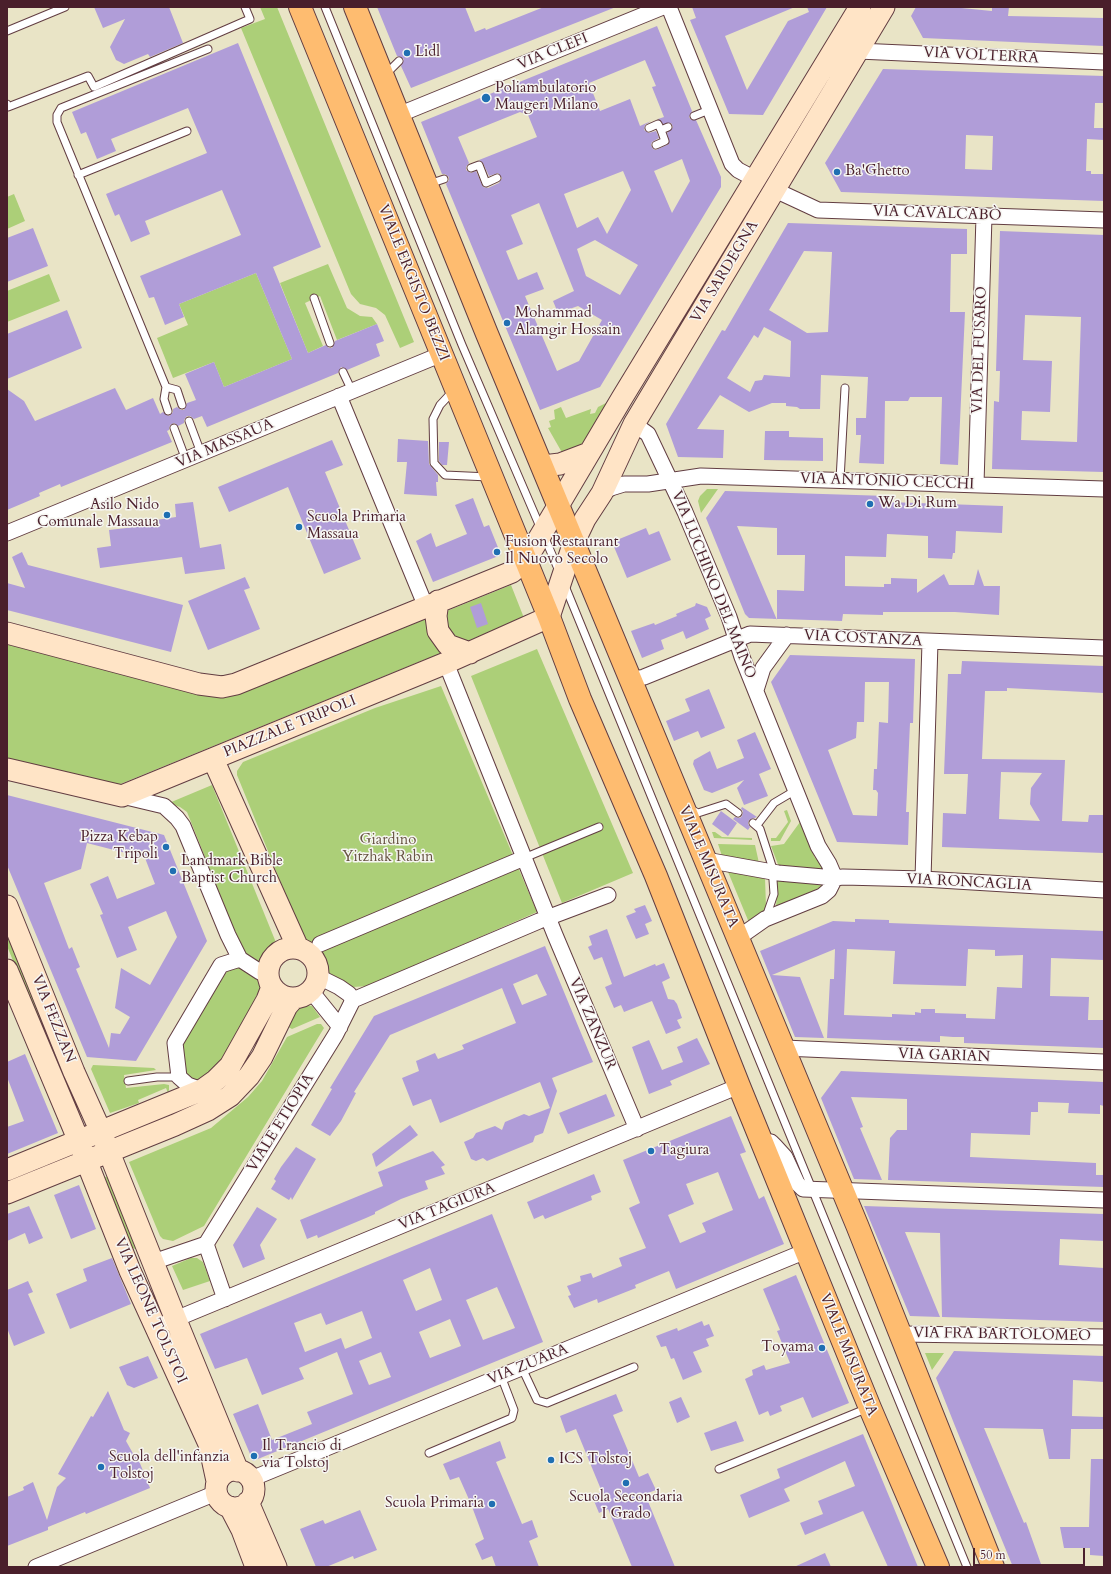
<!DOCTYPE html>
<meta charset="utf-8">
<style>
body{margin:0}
#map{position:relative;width:1111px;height:1574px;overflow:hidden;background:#e9e4c6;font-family:Cardo,serif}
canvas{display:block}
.frame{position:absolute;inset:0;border:8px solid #4a1f2b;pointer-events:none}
.scale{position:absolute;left:973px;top:1548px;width:112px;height:18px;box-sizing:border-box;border:2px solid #4a1f2b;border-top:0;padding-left:5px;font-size:12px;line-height:14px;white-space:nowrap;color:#4a1f2b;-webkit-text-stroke:3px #f6f6f2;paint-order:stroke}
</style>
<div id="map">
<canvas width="1111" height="1574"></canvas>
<div class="frame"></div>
<div class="scale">50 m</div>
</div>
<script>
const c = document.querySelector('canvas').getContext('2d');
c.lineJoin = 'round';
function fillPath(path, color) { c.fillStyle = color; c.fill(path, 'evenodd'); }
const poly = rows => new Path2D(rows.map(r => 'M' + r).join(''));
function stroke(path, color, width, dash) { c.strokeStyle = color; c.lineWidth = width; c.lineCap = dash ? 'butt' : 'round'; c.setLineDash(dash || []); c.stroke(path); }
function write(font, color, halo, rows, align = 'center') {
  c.font = font + ' Cardo,serif'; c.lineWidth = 3; c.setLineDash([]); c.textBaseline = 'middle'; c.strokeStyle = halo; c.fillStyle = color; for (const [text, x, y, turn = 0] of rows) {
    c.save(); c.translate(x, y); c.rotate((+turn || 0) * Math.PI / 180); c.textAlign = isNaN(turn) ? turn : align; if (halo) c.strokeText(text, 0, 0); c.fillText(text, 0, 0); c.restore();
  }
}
fillPath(poly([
 [260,7,277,7,414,342,400,348,385,315,376,308,360,304,351,294,241,28,265,19],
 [14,194,25,221,7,229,7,197],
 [328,264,347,308,360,316,372,317,377,324,337,340,320,296,305,303,323,346,308,353,280,283],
 [256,273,292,359,224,387,214,362,173,378,157,338,188,325,179,304],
 [49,274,60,301,7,322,7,291],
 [614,399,584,442,573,451,564,456,548,428,551,427,549,421,555,419,554,410,561,407,566,418,591,409,590,414,595,413,598,407],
 [707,489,718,489,701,513,698,501,700,496],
 [511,585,524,618,460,644,451,643,443,614,447,611],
 [428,618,448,654,436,659,426,659,113,787,7,762,7,642,225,698,235,695],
 [537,649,633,873,562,903,471,676],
 [441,686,537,912,368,986,353,987,328,976,317,954,299,940,294,915,237,775,237,771,243,762,375,708],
 [212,785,277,945,268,952,262,962,258,963,244,955,187,812,180,807,169,803],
 [787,810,791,821,780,841,771,841,771,838,776,838,788,822,784,811],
 [800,822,815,858,822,862,825,870,779,867,771,846,784,844],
 [712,832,715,832,722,837,752,838,752,840,714,838],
 [718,844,755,845,759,863,722,856],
 [726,867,765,878,766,906,762,914,750,925],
 [775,877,826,882,821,888,778,907,776,906,777,895],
 [7,928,80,1105,73,1107,7,946],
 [239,967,256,977,263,987,263,998,207,1082,187,1081,181,1046,227,971],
 [307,1005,312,1006,320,1017,292,1029,283,1024,296,1007],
 [317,1024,321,1024,324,1028,204,1226,173,1241,163,1239,160,1236,129,1162,211,1128,248,1097,262,1081,287,1037],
 [93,1065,154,1068,156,1070,124,1075,126,1088,164,1084,169,1085,169,1090,168,1093,166,1088,138,1100,139,1103,110,1113,91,1069],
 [108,1176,136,1247,135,1249,131,1247,102,1178],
 [191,1258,197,1258,203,1262,210,1281,183,1290,172,1266],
 [925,1353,944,1353,932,1370]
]), '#accf78');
fillPath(poly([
 [94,7,169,7,183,43,150,57,148,54,124,64,116,60,110,47,125,19,103,28],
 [377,7,465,7,475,32,485,28,486,30,544,7,616,7,411,88,401,66,404,59,397,56],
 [692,7,795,7,725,36,747,90,788,21,809,12,807,7,827,7,763,115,729,114,690,20,696,18],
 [916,7,951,7,992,11,992,7,1009,7,1008,16,1104,18,1104,46,923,38,911,16],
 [657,26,692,111,689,117,691,120,696,120,721,177,721,187,600,387,540,410,446,184,449,180,449,177,445,174,442,174,421,122],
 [645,60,656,86,652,87,664,117,658,119,663,124,671,123,673,127,667,133,669,144,656,150,653,149,651,145,652,142,659,138,656,131,649,133,644,130,645,125,651,121,640,126,630,99,600,111,589,83],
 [520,112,528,115,537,137,479,160,483,163,489,176,498,173,502,178,499,183,488,188,483,187,476,171,471,173,466,170,466,167,469,163,458,137],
 [682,159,690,181,672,213,654,171],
 [623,171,631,190,607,234,598,217,577,228,564,194],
 [539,203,574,291,553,301,558,313,578,306,602,320,579,361,557,371,525,296,544,289,537,272,518,280,506,251,523,244,511,215],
 [595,240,638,265,620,295,586,276,577,249],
 [238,43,321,247,273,267,308,353,326,345,329,348,332,348,335,341,377,324,384,341,376,344,380,356,347,370,341,367,338,373,207,427,202,416,194,419,190,416,187,416,184,420,184,423,178,426,174,423,170,425,169,430,167,431,172,442,61,487,60,484,39,493,40,496,7,510,7,389,24,401,35,421,115,388,126,410,153,398,160,414,163,412,169,416,173,412,173,409,177,407,181,410,184,410,187,403,196,400,185,374,214,362,224,387,292,359,256,273,179,304,184,317,165,325,154,297,149,298,140,276,241,235,222,190,145,221,150,234,131,242,119,214,115,216,106,194,207,153,188,108,111,139,116,151,97,159,86,132,81,134,72,112],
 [883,69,1104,76,1104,103,1095,103,1094,128,1104,128,1104,140,1087,139,1086,171,1091,171,1091,174,1104,174,1104,201,841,192,825,163],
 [966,135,993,136,992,170,965,169],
 [788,223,967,229,967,254,951,254,950,312,965,312,958,465,940,464,942,397,910,397,908,401,885,401,884,464,859,463,861,435,856,435,856,418,866,418,868,377,821,375,820,409,800,409,797,407,786,406,786,403,772,403,749,412,720,395,697,429,724,430,723,458,678,457,666,424,722,330,725,331],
 [804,251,832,252,828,332,807,333,769,310],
 [764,327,791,341,790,377,764,375,762,380,755,381,750,392,727,378,754,335,758,338],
 [33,228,48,266,7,282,7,238],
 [1000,231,1104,235,1104,472,992,469,994,401,999,402,1000,371,996,371],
 [1025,315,1081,317,1077,442,1021,440,1022,411,1050,412,1052,361,1023,360],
 [67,310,82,348,7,379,7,334],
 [765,431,789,431,789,437,823,438,823,461,764,460],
 [398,439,428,441,429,464,438,475,438,482,436,482,437,496,404,494,407,462,397,462],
 [332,440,343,465,325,472,361,559,324,574,288,487,229,512,218,487],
 [439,442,449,442,447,465,442,465,439,461],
 [725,491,888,496,888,502,1003,506,1002,533,956,531,955,553,953,553,952,559,928,558,928,536,887,534,886,557,845,556,845,586,884,587,884,584,891,584,891,578,917,579,917,593,944,574,949,585,974,585,978,569,984,586,1000,586,999,615,955,612,883,612,883,615,843,614,842,621,749,618,745,614,706,518],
 [737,526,777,528,777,555,805,555,804,591,777,590,777,620],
 [473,498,484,527,489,525,501,555,433,582,416,541,431,533,436,547,467,534,455,505],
 [193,502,200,548,221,544,225,569,185,574,182,557,100,568,97,548,111,546,109,530,144,526,143,522,176,517,175,504],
 [646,528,649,535,659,531,671,560,627,578,612,542],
 [22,552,28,565,183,605,171,652,7,610,7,583,25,588,12,557],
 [245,577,250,588,244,590,260,629,208,650,188,601],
 [481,603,488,624,477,628,470,607],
 [696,603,707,607,711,616,705,619,709,629,686,639,683,631,661,640,664,649,642,658,631,631,654,623,655,625,677,616,676,614,695,606],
 [790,655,915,659,913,723,910,723,906,812,909,812,908,845,837,842,771,682],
 [865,682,889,682,888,723,879,722,877,769,874,769,873,790,876,790,878,793,877,816,853,815,828,750,856,738,857,722,864,722],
 [962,661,1104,666,1104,693,1007,688,1007,691,985,691,982,759,1065,760,1062,821,1088,822,1089,815,1104,815,1104,853,942,847,943,813,966,814,968,774,944,774,948,674,961,674],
 [1001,772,1042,773,1031,788,1030,804,1040,821,999,819],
 [709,689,725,728,701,738,698,731,674,741,666,721,690,711,685,699],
 [755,732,771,769,759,774,768,796,744,805,737,788,744,780,712,793,704,790,693,764,694,760,710,751,717,769,744,758,737,740],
 [7,795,164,835,207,941,136,1061,87,1057,7,865],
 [87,843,145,858,155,884,117,899,108,876,90,884,103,914,100,915,117,958,137,950,128,927,166,911,177,937,150,985,121,968,115,1008,130,1017,120,1034,111,1033,109,1048,76,969,80,967,72,947,69,949,44,883,81,869],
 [742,807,757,817,749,820,748,824,750,827,748,830,733,819,735,817,740,818,742,816,743,811,741,809],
 [721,811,737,823,728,836,712,824],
 [645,905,652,921,645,924,649,934,636,939,626,916,636,912,634,909],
 [855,919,889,920,889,923,1104,931,1104,960,1051,958,1050,996,1089,997,1088,1020,1104,1020,1104,1048,964,1043,964,1037,953,1037,940,1036,940,1042,827,1038,830,979,834,979,835,949,772,975,800,977,824,1038,795,1037,760,951,833,921,855,922],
 [847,949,895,951,893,984,929,985,966,986,968,949,995,950,995,956,1023,955,1022,988,997,987,995,1019,966,1018,966,1014,935,1013,935,1009,921,1009,921,1013,915,1012,915,1015,892,1014,892,1017,844,1015],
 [607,929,624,977,655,964,656,966,664,963,670,978,662,982,668,999,674,1000,677,1004,682,1018,677,1020,681,1028,666,1034,652,1001,624,1012,621,1005,614,1008,605,987,612,984,602,957,594,960,588,947,592,945,589,936],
 [545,946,593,1062,552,1078,557,1091,543,1133,535,1136,533,1142,487,1161,483,1158,476,1161,471,1159,464,1142,473,1138,476,1133,495,1126,502,1130,505,1122,524,1114,529,1116,550,1108,540,1082,440,1123,431,1099,413,1106,402,1078,419,1071,416,1061,435,1053,438,1059,464,1049,462,1045,516,1023,502,988,390,1035,354,1092,356,1093,341,1121,330,1136,311,1125,332,1089,330,1088,374,1016],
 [537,974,547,995,522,1005,513,984],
 [697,1038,710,1064,670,1081,672,1085,649,1094,632,1047,649,1040,662,1070,683,1062,677,1047],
 [25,1054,58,1133,7,1154,7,1127,24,1121,7,1077,7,1062],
 [841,1071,1104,1082,1104,1106,1100,1105,1100,1114,1068,1113,1069,1103,1038,1102,1038,1112,1031,1112,1030,1135,971,1133,970,1157,1096,1163,1096,1175,1104,1175,1104,1187,888,1180,890,1138,897,1130,907,1130,907,1099,851,1097,863,1127,860,1128,882,1180,854,1179,821,1098],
 [606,1094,615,1116,568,1134,559,1113],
 [731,1116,746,1152,740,1154,759,1199,764,1196,784,1244,676,1289,669,1271,635,1285,636,1288,598,1303,597,1299,574,1308,568,1296,571,1295,567,1286,581,1281,580,1276,591,1273,593,1278,622,1266,619,1258,646,1248,629,1208,640,1203,623,1160],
 [718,1172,733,1210,702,1223,706,1232,680,1243,668,1215,694,1204,686,1184],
 [410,1125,418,1135,376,1167,372,1154],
 [296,1147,316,1159,292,1200,291,1197,289,1200,271,1189,276,1181,274,1179,281,1167],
 [433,1151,445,1165,441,1167,445,1174,425,1181,428,1189,401,1199,375,1212,375,1214,366,1218,318,1238,317,1235,307,1239,300,1220,383,1186,378,1172],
 [594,1174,601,1192,591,1196,592,1200,545,1219,543,1215,534,1219,527,1202],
 [79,1185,96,1229,71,1239,54,1195],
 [29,1206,43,1238,29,1244,25,1233,7,1241,7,1214],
 [864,1206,1104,1214,1104,1241,1060,1239,1059,1265,1104,1268,1104,1322,942,1317,940,1233,905,1232,940,1317,910,1316],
 [257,1207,277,1219,260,1245,265,1259,243,1268,233,1245],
 [492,1214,543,1342,253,1461,233,1414,258,1404,272,1440,312,1424,307,1412,353,1394,337,1352,299,1368,304,1379,262,1395,247,1358,215,1369,200,1334],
 [430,1268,442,1300,416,1311,403,1280],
 [497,1287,515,1328,483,1340,466,1300],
 [362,1311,372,1338,345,1349,341,1338,305,1352,294,1323,321,1313,326,1325],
 [450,1319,461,1346,430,1358,419,1332],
 [381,1352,391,1377,369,1385,359,1361],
 [112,1258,131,1304,70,1329,56,1294,87,1281,83,1269],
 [796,1275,849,1403,812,1418,803,1397,780,1406,782,1411,770,1416,768,1411,759,1415,745,1379,753,1375,752,1370,764,1365,766,1370,790,1363,777,1331,780,1330,763,1289],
 [28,1281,33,1292,28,1294,45,1333,14,1346,7,1328,7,1290],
 [702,1321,704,1326,709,1324,714,1336,706,1339,709,1346,693,1352,702,1372,683,1380,674,1358,671,1359,666,1346,661,1347,656,1336,677,1328,678,1331],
 [954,1351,1104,1356,1104,1382,1073,1380,1072,1416,1104,1417,1104,1429,1071,1429,1070,1459,1049,1459,1043,1429,984,1428,1024,1523,1026,1522,1042,1567,1013,1567,955,1426,936,1378],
 [148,1356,158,1378,134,1388,127,1385,119,1367],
 [108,1391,124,1430,130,1433,126,1441,135,1457,137,1456,150,1488,86,1514,85,1512,48,1527,48,1530,7,1546,7,1497,24,1490,23,1487,33,1482,47,1520,57,1487,66,1478,58,1474,91,1416,93,1417],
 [616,1394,623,1411,613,1415,639,1477,648,1473,656,1490,645,1494,675,1567,632,1567,608,1509,599,1513,592,1496,602,1492,576,1429,566,1433,560,1416],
 [681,1397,690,1417,677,1423,669,1402],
 [736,1421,744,1441,711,1451,704,1433],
 [863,1434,891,1501,918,1567,888,1567,863,1511,805,1535,800,1523,823,1514,818,1501,855,1486,845,1461,784,1489,790,1501,749,1518,740,1495,780,1478,777,1469],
 [500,1441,506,1458,496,1462,522,1524,532,1520,538,1537,529,1541,539,1567,496,1567,492,1556,482,1560,475,1544,484,1539,471,1504,459,1477,450,1480,443,1464],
 [1091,1459,1104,1459,1104,1556,1090,1555,1090,1548,1064,1548,1060,1527,1089,1527],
 [360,1510,377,1550,354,1559,353,1556,326,1567,316,1567,300,1529,323,1520,325,1524],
 [825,1553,831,1567,794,1567]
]), '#b09dd8');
const lane = poly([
 [325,7,462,345,559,571],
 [7,31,65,7],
 [386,74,399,61],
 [7,104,8,107,88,76,94,87,250,19,245,7],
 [694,116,709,110],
 [649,128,658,124,661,130,668,127],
 [656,145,665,141,661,130],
 [471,168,479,165,486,183,497,178],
 [78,175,187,131],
 [429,184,444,179],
 [314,298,330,343],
 [343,372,352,391],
 [166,387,164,399,168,411],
 [453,391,440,405,433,419,434,463,445,475,489,477],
 [182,405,177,390,166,387,57,122,57,115,61,108,208,49],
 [189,421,201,453],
 [174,428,186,460],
 [840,480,845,388],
 [565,586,967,1567],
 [690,809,698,813,726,804,738,813],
 [753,823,760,829,772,866,774,894,766,917],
 [757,825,774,803,796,790],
 [524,858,599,827],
 [128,1081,157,1077,179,1077],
 [522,1368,537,1400,547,1403,634,1367],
 [429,1453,512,1418,514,1410,501,1376],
 [719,1469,868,1408]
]);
const street = poly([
 [669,7,732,164,738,170,755,179],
 [858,51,1104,62],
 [398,115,663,7],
 [775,190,818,210,1104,220],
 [339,396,426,607],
 [634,424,648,434,685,512,729,617,742,657,818,846,829,864,835,878],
 [976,484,984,216],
 [602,493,611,488,624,484,648,484,701,476,1104,489],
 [7,533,442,354],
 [446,663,555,935,637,1129],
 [631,680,644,677,750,634,1104,648],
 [756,690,763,668,787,635],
 [122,796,164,806,177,818,183,826,228,935,240,959,260,972,268,972],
 [706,860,778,873,835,878,843,877,923,879,1104,890],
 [923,879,930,642],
 [738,938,765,919,822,896,829,890,835,878],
 [320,944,524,858],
 [319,977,339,987,349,994,353,1000],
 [311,991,340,1027],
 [353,1000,539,921,608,895],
 [784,1048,1104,1062],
 [202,1090,188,1085,179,1077,175,1043,221,965,240,959],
 [762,1141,771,1142,775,1146,785,1157,797,1183,803,1189,1104,1200],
 [206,1244,225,1299],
 [153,1262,206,1244,336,1034,353,1000],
 [166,1323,739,1086],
 [901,1334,1104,1337],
 [251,1479,806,1251],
 [36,1567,216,1493]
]);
const secondary = poly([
 [543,466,560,464,589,453],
 [438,601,436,616,438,631,448,645,470,653],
 [7,633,199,684,222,687,236,684,512,572,526,560,622,398,860,7],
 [213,759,298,948],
 [7,769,122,796,446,663,549,617,574,542,585,519,602,493,634,424,884,7],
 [7,906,74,1072,101,1132,176,1320,238,1471],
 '268 973a25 25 0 1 1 50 0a25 25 0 1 1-50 0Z',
 [7,970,73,1127,130,1271,209,1444,217,1481],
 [7,1170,202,1090,216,1080,230,1066,267,1000,272,987],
 [7,1193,175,1125,208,1110,230,1096,249,1076,262,1057,287,1006,294,998],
 '216 1489a19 19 0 1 1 38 0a19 19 0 1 1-38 0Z',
 [248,1502,276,1567],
 [230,1507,242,1530,256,1567]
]);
const primary = poly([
 [300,7,549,617,580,699,656,876,739,1086,870,1408,938,1567],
 [355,7,487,334,857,1225,993,1567]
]);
stroke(lane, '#623d42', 9);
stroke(street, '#623d42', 17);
stroke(secondary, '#623d42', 23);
stroke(primary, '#623d42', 24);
stroke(lane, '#fff', 7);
stroke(street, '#fff', 15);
stroke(secondary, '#ffe4c6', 21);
stroke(primary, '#febc70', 22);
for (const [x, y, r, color] of [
 [407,53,4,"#1f6fb2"],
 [486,98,5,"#1f6fb2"],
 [837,172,4,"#1f6fb2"],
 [507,323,4,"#1f6fb2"],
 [870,504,4,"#1f6fb2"],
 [167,515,4,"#1f6fb2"],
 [299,527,4,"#1f6fb2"],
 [497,552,4,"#1f6fb2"],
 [166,847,4,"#1f6fb2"],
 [173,871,4,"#1f6fb2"],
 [651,1151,4,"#1f6fb2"],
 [822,1348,4,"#1f6fb2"],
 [254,1456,4,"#1f6fb2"],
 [551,1460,4,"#1f6fb2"],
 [101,1467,4,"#1f6fb2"],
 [626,1483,4,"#1f6fb2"],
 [492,1504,4,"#1f6fb2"]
]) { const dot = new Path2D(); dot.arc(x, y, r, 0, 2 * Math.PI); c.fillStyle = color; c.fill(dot); stroke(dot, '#f6f6f2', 1.5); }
write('15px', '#4a1f2b', '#f6f6f2', [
 ["VIA CLEFI",553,52,-22],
 ["VIA VOLTERRA",981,56,3],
 ["VIA CAVALCABÒ",937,214,2],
 ["VIA SARDEGNA",725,272,-59],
 ["VIALE ERGISTO BEZZI",413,283,68],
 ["VIA DEL FUSARO",980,350,-88],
 ["VIA MASSAUA",225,444,-23],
 ["VIA ANTONIO CECCHI",887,482,2],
 ["VIA LUCHINO DEL MAINO",713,585,68],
 ["VIA COSTANZA",863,639,3],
 ["PIAZZALE TRIPOLI",290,727,-22],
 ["VIALE MISURATA",708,867,67],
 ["VIA RONCAGLIA",969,883,3],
 ["VIA FEZZAN",53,1019,68],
 ["VIA ZANZUR",592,1024,67],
 ["VIA GARIAN",944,1056,2],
 ["VIALE ETIOPIA",281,1123,-58],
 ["VIA TAGIURA",447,1207,-22],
 ["VIA LEONE TOLSTOI",150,1311,66],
 ["VIA FRA BARTOLOMEO",1002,1335,1],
 ["VIALE MISURATA",848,1355,68],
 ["VIA ZUARA",528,1365,-22]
]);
write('15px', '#4a1f2b', '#f6f6f2', [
 ["Lidl",415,53],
 ["Poliambulatorio",495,89],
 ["Maugeri Milano",495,106],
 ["Ba'Ghetto",845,172],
 ["Mohammad",515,314],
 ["Alamgir Hossain",515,331],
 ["Wa Di Rum",878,504],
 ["Asilo Nido",159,506,"right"],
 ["Comunale Massaua",159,523,"right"],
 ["Scuola Primaria",307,518],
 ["Massaua",307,535],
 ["Fusion Restaurant",505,543],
 ["Il Nuovo Secolo",505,560],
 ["Pizza Kebap",158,838,"right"],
 ["Tripoli",158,855,"right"],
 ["Landmark Bible",181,862],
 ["Baptist Church",181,879],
 ["Tagiura",659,1151],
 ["Toyama",814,1348,"right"],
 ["Il Trancio di",262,1447],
 ["via Tolstoj",262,1464],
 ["Scuola dell'infanzia",109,1458],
 ["Tolstoj",109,1475],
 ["ICS Tolstoj",559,1460],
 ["Scuola Secondaria",626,1498,"center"],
 ["I Grado",626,1515,"center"],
 ["Scuola Primaria",484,1504,"right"]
], 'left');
write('15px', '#675442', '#f6f6f2', [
 ["Giardino",388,841],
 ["Yitzhak Rabin",388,858]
]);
</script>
